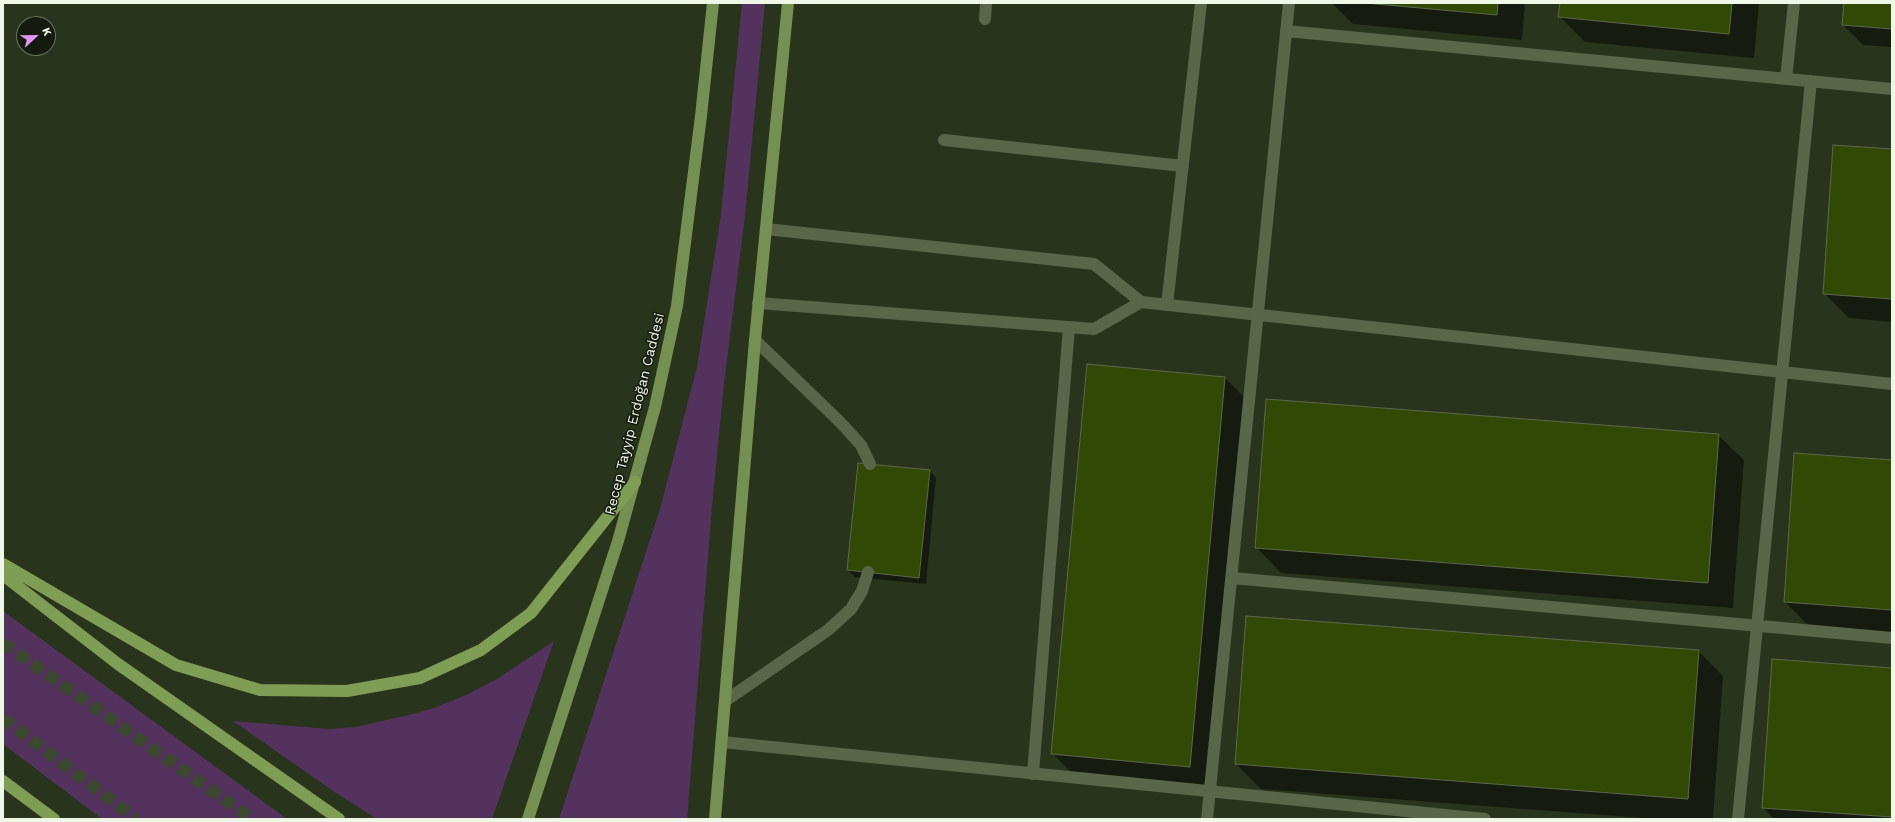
<!DOCTYPE html>
<meta charset="utf-8">
<style>
body{margin:0}
#map{position:relative;width:1895px;height:822px;overflow:hidden;background:#29341c;font-family:"Work Sans",sans-serif}
canvas{display:block}
.frame{position:absolute;inset:0;border:4px solid #eff7e7;pointer-events:none}
.north{position:absolute;left:16px;top:16px;width:40px;height:40px;box-sizing:border-box;background:#151a0f;border:1px solid #6c7265;border-radius:50%;rotate:68deg;font-size:11px;font-weight:700;line-height:16px;text-align:center;color:#eff7e7}
.north::after{content:'';display:block;margin:auto;width:14px;height:18px;background:#df98f2;clip-path:polygon(50% 0,100% 100%,50% 72%,0 100%)}
</style>
<div id="map">
<canvas width="1895" height="822"></canvas>
<div class="frame"></div>
<div class="north">K</div>
</div>
<script>
const c = document.querySelector('canvas').getContext('2d');
c.lineJoin = 'round';
function fillPath(path, color) { c.fillStyle = color; c.fill(path, 'evenodd'); }
const poly = rows => new Path2D(rows.map(r => 'M' + r).join(''));
function stroke(path, color, width, dash) { c.strokeStyle = color; c.lineWidth = width; c.lineCap = dash ? 'butt' : 'round'; c.setLineDash(dash || []); c.stroke(path); }
function write(font, color, halo, rows, align = 'center') {
  c.font = font + ' "Work Sans",sans-serif'; c.lineWidth = 3; c.setLineDash([]); c.textBaseline = 'middle'; c.strokeStyle = halo; c.fillStyle = color; for (const [text, x, y, turn = 0] of rows) {
    c.save(); c.translate(x, y); c.rotate((+turn || 0) * Math.PI / 180); c.textAlign = isNaN(turn) ? turn : align; if (halo) c.strokeText(text, 0, 0); c.fillText(text, 0, 0); c.restore();
  }
}
fillPath(poly([
 [742,3,765,3,745,216,724,384,712,506,687,819,559,819,660,509,697,367,721,214],
 [3,611,287,819,102,819,3,744],
 [554,641,492,819,377,819,336,793,233,721,330,729,356,727,409,715,434,708,466,695,497,679]
]), '#54325e');
fillPath(poly([
 [1332,3,1525,3,1522,40,1353,24],
 [1561,3,1759,3,1754,58,1585,42,1560,17],
 [1845,3,1892,3,1892,47,1863,45,1843,25],
 [1892,150,1892,322,1849,318,1824,293],
 [1225,378,1250,403,1215,791,1077,778,1052,753],
 [1718,435,1744,460,1733,608,1281,573,1256,547],
 [1892,461,1892,633,1810,627,1785,602],
 [930,471,936,478,926,584,855,577,848,570],
 [1698,651,1723,676,1713,819,1656,819,1261,789,1236,764],
 [1892,669,1892,819,1774,819,1763,807]
]), '#0007');
const building = poly([
 [1365,3,1498,3,1497,15,1365,3],
 [1560,3,1732,3,1729,34,1558,17,1560,3],
 [1844,3,1892,3,1892,29,1842,25,1844,3],
 [1833,145,1892,149,1892,299,1823,294,1833,145],
 [1087,364,1225,377,1190,767,1051,754,1087,364],
 [1266,399,1719,434,1708,583,1255,548,1266,399],
 [1794,453,1892,460,1892,610,1784,602,1794,453],
 [858,463,930,470,919,578,847,570,858,463],
 [1246,616,1699,650,1688,799,1235,764,1246,616],
 [1772,659,1892,668,1892,817,1762,808,1772,659]
]);
fillPath(building, '#314905');
stroke(building, '#5b684d', 1);
stroke(poly([
 [3,643,252,819],
 [3,718,136,819]
]), '#3d4830', 12, [12, 6]);
stroke(poly([
 [985,19,986,3],
 [944,140,1183,166],
 [1167,305,1201,3],
 [755,340,840,422,861,445,870,464],
 [725,701,828,630,851,609,862,591,868,572]
]), '#59664a', 12);
stroke(poly([
 [1286,31,1892,89],
 [1786,79,1794,3],
 [766,229,1094,264,1141,302,1892,384],
 [758,303,1094,329,1141,302],
 [1232,578,1892,638],
 [722,742,1485,819],
 [1033,774,1069,327],
 [1207,819,1289,3],
 [1738,819,1811,81]
]), '#59664a', 12);
stroke(poly([
 [528,819,618,541,655,407,677,306,701,116,713,3],
 [715,819,755,340,788,3]
]), '#759053', 12);
stroke(poly([
 [3,564,176,665,260,690,347,691,420,678,481,650,531,613,635,482],
 [3,575,118,664,339,819],
 [3,781,54,819]
]), '#7e9e56', 12);
write('14px', '#eff7e7', '#151a0f', [
 ["Recep Tayyip Erdoğan Caddesi",635,414,-76]
]);
</script>
